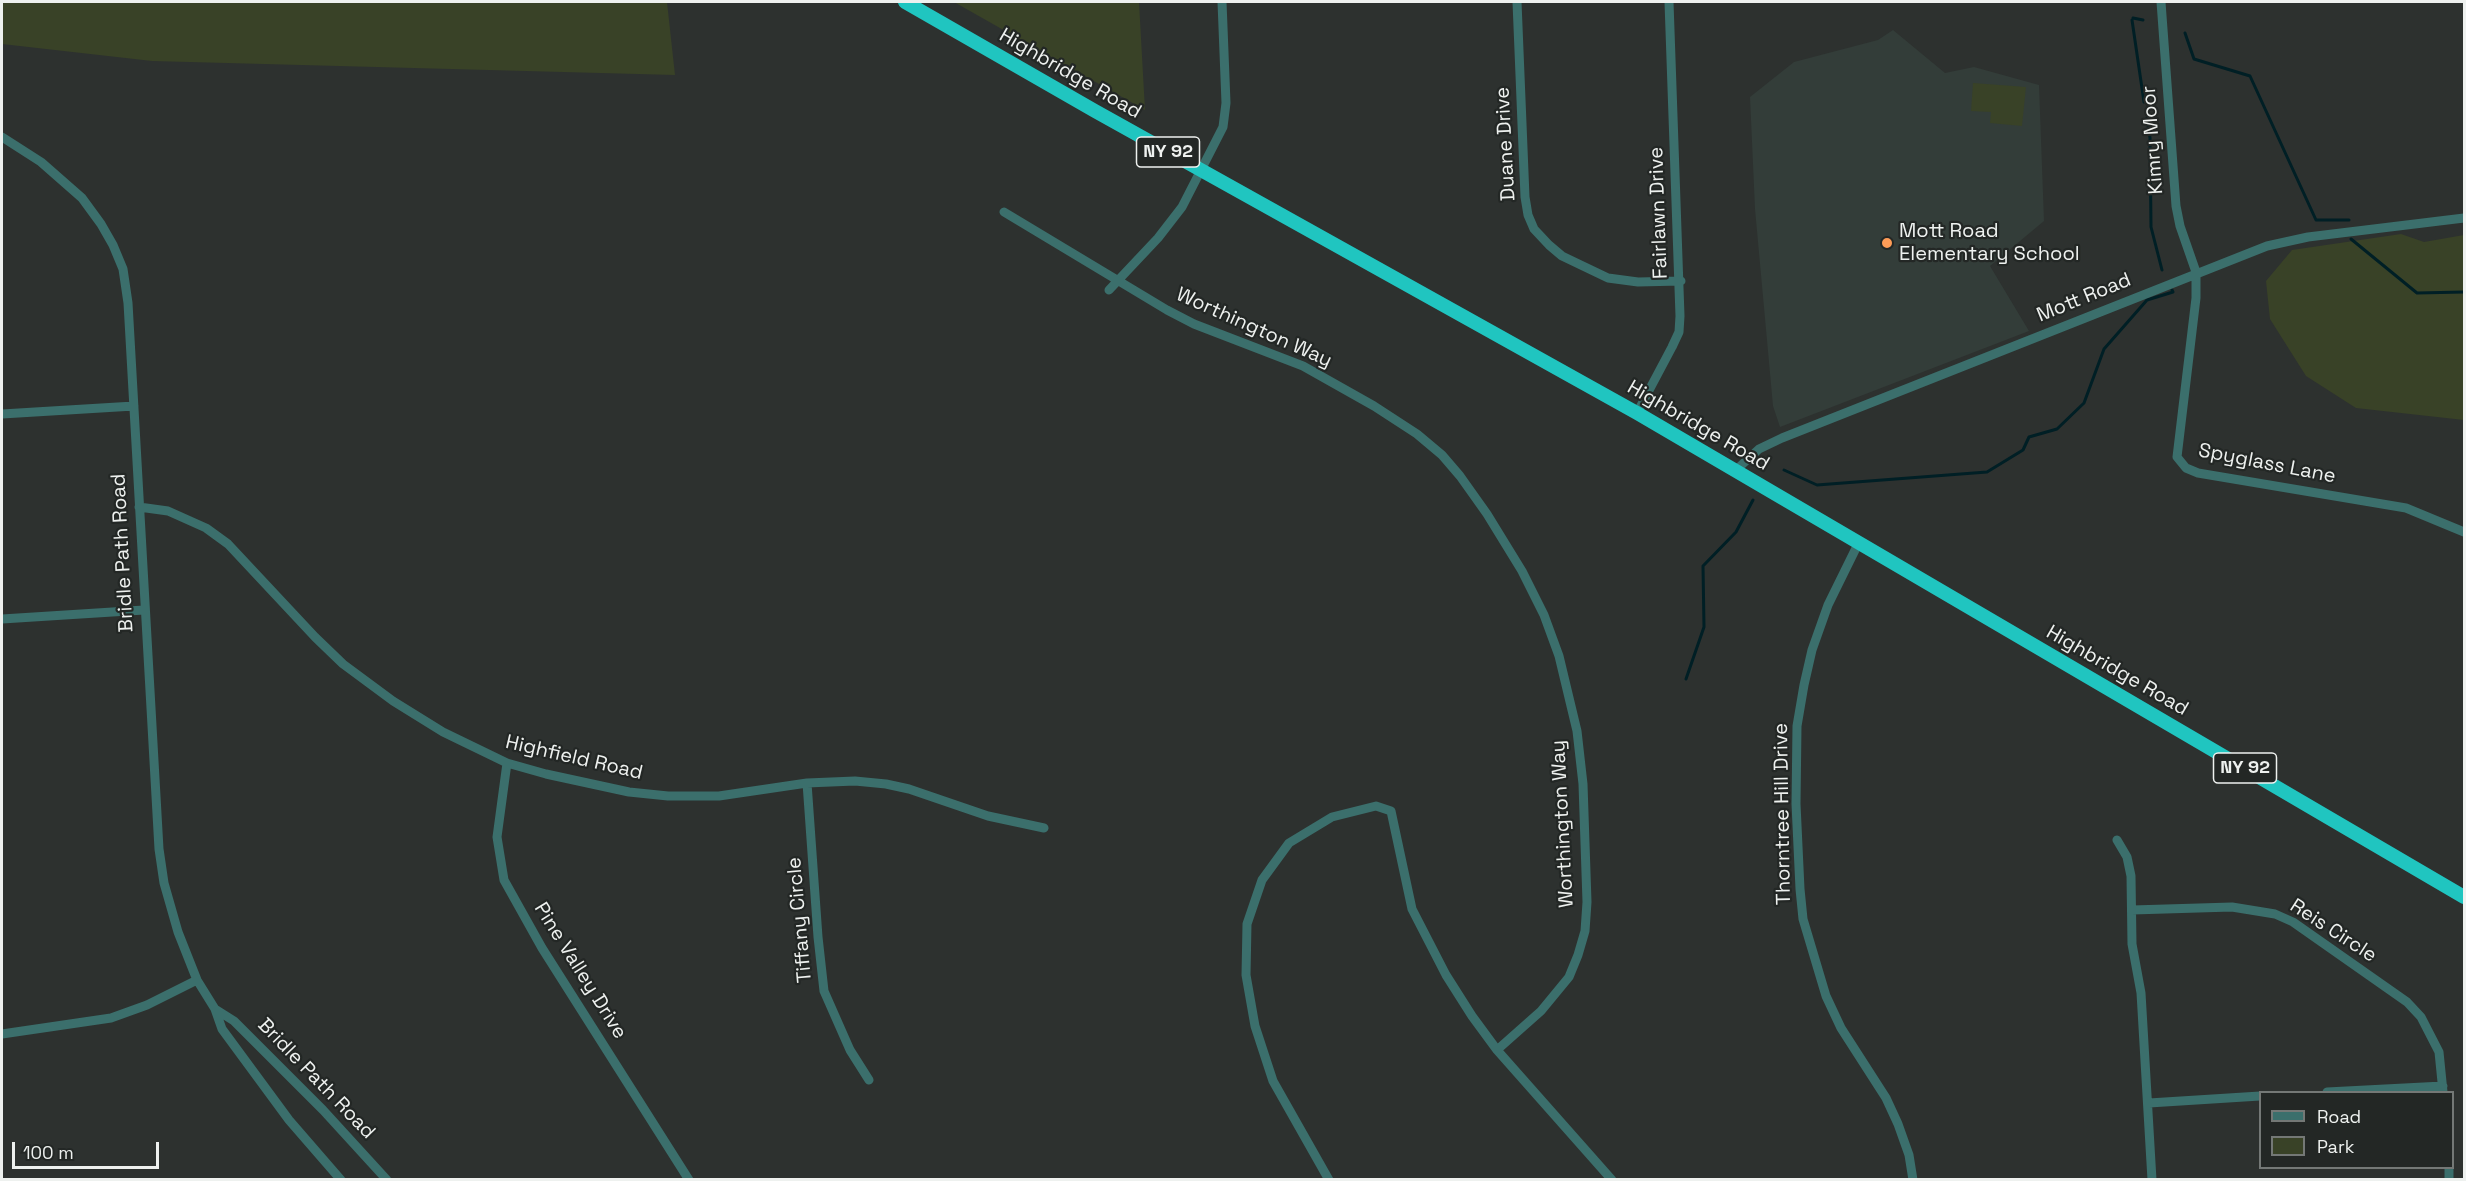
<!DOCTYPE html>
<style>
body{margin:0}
#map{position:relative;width:2466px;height:1181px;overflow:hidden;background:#2d312f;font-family:"Space Grotesk",sans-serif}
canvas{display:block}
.frame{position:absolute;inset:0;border:3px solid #eef1ef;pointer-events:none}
.legend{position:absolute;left:2259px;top:1091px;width:195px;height:78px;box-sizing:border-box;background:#232725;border:2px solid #747876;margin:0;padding:8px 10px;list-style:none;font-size:18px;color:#eef1ef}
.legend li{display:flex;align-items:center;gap:12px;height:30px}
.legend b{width:30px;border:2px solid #747876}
.scale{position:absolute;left:12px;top:1142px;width:147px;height:27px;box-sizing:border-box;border:3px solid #eef1ef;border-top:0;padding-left:8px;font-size:18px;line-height:21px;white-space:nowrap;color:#eef1ef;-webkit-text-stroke:4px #232725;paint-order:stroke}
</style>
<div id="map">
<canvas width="2466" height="1181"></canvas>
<div class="frame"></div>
<ul class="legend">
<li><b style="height:8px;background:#3b6f6c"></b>Road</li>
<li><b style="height:16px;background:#394227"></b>Park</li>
</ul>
<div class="scale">100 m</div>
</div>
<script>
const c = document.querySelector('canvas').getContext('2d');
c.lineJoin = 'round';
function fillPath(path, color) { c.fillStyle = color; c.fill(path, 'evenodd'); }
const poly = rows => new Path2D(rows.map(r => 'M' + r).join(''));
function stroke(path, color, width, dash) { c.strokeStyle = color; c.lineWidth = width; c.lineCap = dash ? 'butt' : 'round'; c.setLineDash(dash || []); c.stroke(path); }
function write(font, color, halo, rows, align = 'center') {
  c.font = font + ' "Space Grotesk",sans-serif'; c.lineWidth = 4.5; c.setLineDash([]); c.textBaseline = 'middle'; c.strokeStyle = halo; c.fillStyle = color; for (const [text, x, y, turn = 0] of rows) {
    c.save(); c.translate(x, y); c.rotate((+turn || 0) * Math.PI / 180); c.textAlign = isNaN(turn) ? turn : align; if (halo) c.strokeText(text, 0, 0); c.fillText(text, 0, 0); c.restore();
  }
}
fillPath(poly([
 [1893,30,1945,73,1974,67,2039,85,2044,221,1990,266,2029,331,1780,427,1773,406,1755,209,1750,97,1794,62,1878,40]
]), '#333d39');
fillPath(poly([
 [2,2,667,2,675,75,152,61,2,44],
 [954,2,1139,2,1145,110],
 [1973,83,2026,87,2022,126,1990,123,1991,112,1971,111],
 [2401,234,2424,242,2464,235,2464,420,2356,408,2306,376,2270,319,2266,281,2292,250]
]), '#394227');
stroke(poly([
 [2133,18,2143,20],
 [2132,20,2144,102],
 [2185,33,2194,59,2250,76,2316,220,2349,220],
 [2147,118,2150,138,2151,227,2162,270],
 [2351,239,2417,293,2464,292],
 [1784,470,1817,485,1987,472,2023,450,2029,437,2057,429,2084,403,2104,349,2147,300,2173,292,2172,290],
 [1686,679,1704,627,1703,566,1736,532,1753,500]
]), '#001f25', 3);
stroke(poly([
 [1517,2,1525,197,1528,215,1534,229,1549,245,1562,256,1608,278,1638,282,1681,281],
 [2161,2,2176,206,2180,226,2196,272,2196,298,2177,457,2186,468,2198,473,2406,508,2464,532],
 [2,137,41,162,82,198,101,224,113,245,123,269,128,303,159,849,164,883,178,932,197,980,215,1009,222,1029,289,1120,341,1180],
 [1004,212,1167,310,1194,324,1303,366,1374,406,1417,434,1442,455,1460,476,1487,514,1522,571,1544,615,1559,656,1577,731,1583,784,1587,902,1585,931,1578,955,1569,977,1541,1011,1497,1050],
 [1109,290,1158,238,1182,207,1223,127,1226,103,1222,2],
 [1637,413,1672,347,1679,332,1680,316,1669,2],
 [2,414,134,406],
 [1736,470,1759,449,1782,438,2267,246,2308,237,2464,218],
 [139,507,168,511,206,528,228,544,315,637,343,664,393,701,443,732,507,763,546,774,629,792,668,796,719,796,807,783,855,781,886,784,909,789,988,816,1044,828],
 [1859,542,1828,605,1812,650,1804,685,1797,726,1796,804,1800,889,1803,919,1826,996,1841,1028,1886,1098,1898,1124,1909,1155,1913,1180],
 [2,619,144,610],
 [507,763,497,837,504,880,542,948,689,1180],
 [807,783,818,937,824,991,850,1050,869,1080],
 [2117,840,2127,857,2131,876,2132,944,2141,993,2152,1180],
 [2132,910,2232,907,2275,914,2293,922,2407,1002,2421,1017,2439,1052,2443,1092],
 [215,1009,234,1021,323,1110,387,1180],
 [2,1034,111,1018,147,1005,197,980],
 [2327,1092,2443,1086],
 [2149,1103,2260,1096],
 [2449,1168,2449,1180],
 [1329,1180,1273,1081,1255,1026,1246,975,1247,924,1262,880,1289,843,1332,817,1376,806,1391,811,1412,909,1446,975,1472,1016,1497,1050,1612,1180]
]), '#3b6f6c', 9);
stroke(poly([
 [905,2,1095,111,1637,413,2464,897]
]), '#20c5c0', 14);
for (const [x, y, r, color] of [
 [1887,243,6,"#fe9c57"]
]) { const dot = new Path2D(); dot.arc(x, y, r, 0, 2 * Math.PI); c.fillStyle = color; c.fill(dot); stroke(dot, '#232725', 2); }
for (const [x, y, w] of [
 [1168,152,63],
 [2245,768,63]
]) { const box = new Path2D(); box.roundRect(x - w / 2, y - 15, w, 30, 4.5); c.fillStyle = '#232725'; c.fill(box); stroke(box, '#eef1ef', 1.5); }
write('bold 18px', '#eef1ef', null, [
 ["NY 92",1168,152],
 ["NY 92",2245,768]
]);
write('20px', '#eef1ef', '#232725', [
 ["Highbridge Road",1070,74,30],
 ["Kimry Moor",2153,140,-94],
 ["Duane Drive",1506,144,-93],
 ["Fairlawn Drive",1659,213,-92],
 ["Mott Road",2084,298,-22],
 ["Worthington Way",1254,328,24],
 ["Highbridge Road",1698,426,30],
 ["Spyglass Lane",2267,464,11],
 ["Bridle Path Road",123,553,-93],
 ["Highbridge Road",2117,671,30],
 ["Highfield Road",574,758,13],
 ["Thorntree Hill Drive",1783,814,-91],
 ["Worthington Way",1563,824,-93],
 ["Tiffany Circle",800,920,-95],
 ["Reis Circle",2333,931,33],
 ["Pine Valley Drive",580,971,58],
 ["Bridle Path Road",316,1079,46]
]);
write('20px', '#eef1ef', '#232725', [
 ["Mott Road",1899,232],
 ["Elementary School",1899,255]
], 'left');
</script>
